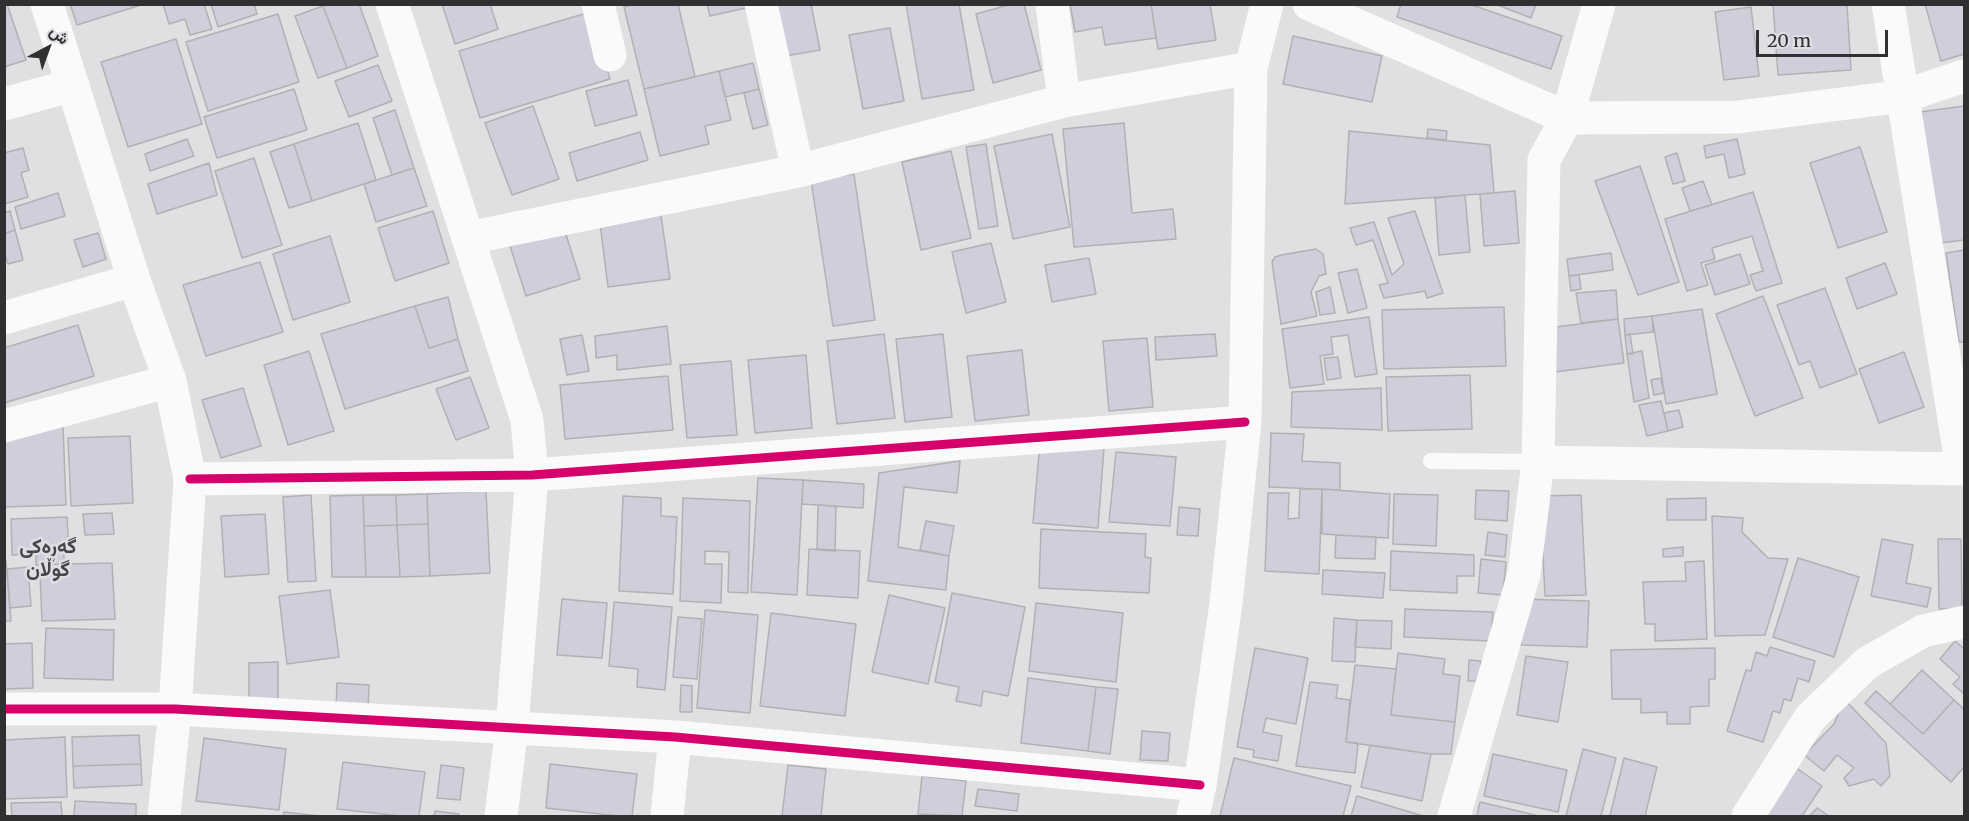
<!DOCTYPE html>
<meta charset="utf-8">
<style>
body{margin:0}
#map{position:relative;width:1969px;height:821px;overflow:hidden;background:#e0dfe2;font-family:Merriweather,Vazirmatn,serif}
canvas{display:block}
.frame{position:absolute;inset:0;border:6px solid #302f31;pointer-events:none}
.north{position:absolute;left:18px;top:18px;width:60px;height:60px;-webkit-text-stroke:4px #dfdee3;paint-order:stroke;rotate:41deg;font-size:16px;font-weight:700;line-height:24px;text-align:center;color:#302f31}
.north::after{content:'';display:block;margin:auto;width:21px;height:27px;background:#302f31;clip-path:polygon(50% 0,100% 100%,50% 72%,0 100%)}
.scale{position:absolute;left:1756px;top:30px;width:132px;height:27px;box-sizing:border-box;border:3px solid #302f31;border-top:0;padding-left:8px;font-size:18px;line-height:21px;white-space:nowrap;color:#302f31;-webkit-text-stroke:4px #dfdee3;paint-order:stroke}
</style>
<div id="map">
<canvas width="1969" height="821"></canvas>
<div class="frame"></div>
<div class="north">ش</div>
<div class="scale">20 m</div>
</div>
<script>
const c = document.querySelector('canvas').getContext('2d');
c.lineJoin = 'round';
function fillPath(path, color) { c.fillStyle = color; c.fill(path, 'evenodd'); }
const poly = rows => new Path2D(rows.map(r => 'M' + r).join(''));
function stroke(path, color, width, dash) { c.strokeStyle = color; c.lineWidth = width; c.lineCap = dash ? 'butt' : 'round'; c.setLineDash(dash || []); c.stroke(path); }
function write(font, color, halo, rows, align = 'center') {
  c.font = font + ' Merriweather,Vazirmatn,serif'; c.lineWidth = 5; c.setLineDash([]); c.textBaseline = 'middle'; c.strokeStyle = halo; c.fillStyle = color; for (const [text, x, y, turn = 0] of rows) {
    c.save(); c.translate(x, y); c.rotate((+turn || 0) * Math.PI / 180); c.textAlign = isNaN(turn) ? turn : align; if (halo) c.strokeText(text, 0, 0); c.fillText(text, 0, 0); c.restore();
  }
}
const building = poly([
 [4,4,7,4,26,60,4,67,4,4],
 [70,4,144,4,77,25,70,4],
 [163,4,204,4,212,29,190,35,185,19,169,24,163,4],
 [211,4,254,4,257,14,218,27,211,4],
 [326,4,359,4,378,56,347,68,323,6,326,4],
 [442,4,490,4,498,29,455,44,442,4],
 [635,4,678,4,695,77,644,89,624,7,635,4],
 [707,4,745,4,746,8,710,16,707,4],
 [770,4,811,4,820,50,780,57,770,4],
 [906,4,959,4,974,90,922,99,906,4],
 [1012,4,1024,4,1041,70,993,83,976,14,1012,4],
 [1070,4,1151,4,1156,38,1105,45,1102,27,1075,32,1070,4],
 [1151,4,1210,4,1216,40,1158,49,1151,4],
 [1401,4,1469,4,1562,36,1551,69,1397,17,1401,4],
 [1495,4,1536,4,1531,18,1495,4],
 [1773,4,1847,4,1851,70,1778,75,1773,4],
 [1925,4,1964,4,1964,54,1941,61,1925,4],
 [323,6,347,68,318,78,295,16,323,6],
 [1751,7,1759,76,1724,80,1715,12,1751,7],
 [590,12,610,79,480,118,459,51,590,12],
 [278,14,299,82,208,111,186,42,278,14],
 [890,28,904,101,863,109,849,35,890,28],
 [1293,36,1382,56,1372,102,1283,84,1293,36],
 [176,39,202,124,128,147,101,62,176,39],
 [753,63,759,89,725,97,719,71,753,63],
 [378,65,392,101,349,117,335,81,378,65],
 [719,71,731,120,705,126,709,144,660,156,644,89,719,71],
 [628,80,637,115,595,126,586,91,628,80],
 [294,89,307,130,217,158,204,117,294,89],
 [759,89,768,125,753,129,744,93,759,89],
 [533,106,559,179,512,195,485,123,533,106],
 [1964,106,1964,240,1940,243,1920,112,1964,106],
 [395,110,414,168,392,175,373,118,395,110],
 [358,123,376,180,312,201,294,144,358,123],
 [1124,123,1132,213,1173,209,1176,239,1074,247,1063,129,1124,123],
 [1428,129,1447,131,1446,140,1427,138,1428,129],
 [1349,131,1490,145,1494,193,1345,204,1349,131],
 [640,132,648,160,577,181,569,153,640,132],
 [1052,134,1070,227,1013,239,994,146,1052,134],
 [187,139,194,156,150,171,145,154,187,139],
 [1737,139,1745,174,1729,178,1724,154,1706,158,1704,146,1737,139],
 [294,144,312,201,289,208,270,152,294,144],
 [986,144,998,226,979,229,966,147,986,144],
 [1860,147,1887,232,1838,248,1810,163,1860,147],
 [23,148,29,170,21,173,28,197,4,204,4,153,23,148],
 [951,151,971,238,921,250,902,162,951,151],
 [1677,153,1685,181,1673,184,1665,157,1677,153],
 [254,158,282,245,242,258,215,171,254,158],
 [209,163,217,195,157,214,148,184,209,163],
 [1640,166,1679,282,1638,295,1595,181,1640,166],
 [414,168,427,206,376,222,364,184,414,168],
 [854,174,875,320,833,326,811,180,854,174],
 [1703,181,1712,205,1690,211,1682,188,1703,181],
 [1515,191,1519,243,1484,246,1480,194,1515,191],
 [1753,192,1782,283,1756,291,1750,275,1763,271,1752,236,1712,248,1715,259,1701,263,1708,285,1687,291,1665,219,1753,192],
 [58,193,65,216,21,229,15,207,58,193],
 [1465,195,1470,252,1439,255,1435,198,1465,195],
 [660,208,670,279,608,287,599,216,660,208],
 [10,211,15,230,4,234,4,213,10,211],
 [433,211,449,263,395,281,378,228,433,211],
 [1415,211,1443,293,1427,298,1425,291,1384,298,1379,285,1388,283,1373,240,1356,245,1350,228,1374,222,1392,275,1404,264,1388,218,1415,211],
 [564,228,580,279,526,296,510,246,564,228],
 [15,230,23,260,8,264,4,251,4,234,15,230],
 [98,233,106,259,83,267,74,240,98,233],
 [330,236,350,302,293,320,273,254,330,236],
 [991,243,1006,302,966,313,952,252,991,243],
 [1316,249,1323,254,1326,274,1319,276,1311,292,1317,316,1281,324,1272,262,1275,257,1281,255,1316,249],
 [1964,250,1964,342,1959,342,1946,253,1964,250],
 [1611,253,1613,270,1569,276,1567,259,1611,253],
 [1740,254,1750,284,1715,295,1705,265,1740,254],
 [1089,258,1096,294,1052,302,1045,265,1089,258],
 [260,262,283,332,206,356,183,285,260,262],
 [1885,263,1897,294,1857,309,1846,278,1885,263],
 [1357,269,1367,308,1348,313,1338,273,1357,269],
 [1579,275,1581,289,1571,291,1569,276,1579,275],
 [1330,287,1335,313,1320,315,1316,292,1330,287],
 [1825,288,1857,374,1820,388,1810,361,1799,365,1777,305,1825,288],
 [1616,290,1618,319,1581,323,1576,293,1616,290],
 [1763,296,1803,398,1755,416,1716,314,1763,296],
 [448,297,458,339,429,348,415,306,448,297],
 [415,306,429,348,458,339,468,371,345,409,321,334,415,306],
 [1504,307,1506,366,1384,369,1382,310,1504,307],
 [1702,309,1717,394,1666,404,1652,316,1702,309],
 [1652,316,1653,332,1625,335,1624,319,1652,316],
 [1369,317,1377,374,1355,377,1348,335,1331,337,1333,354,1320,356,1324,384,1290,388,1282,329,1369,317],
 [1618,319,1624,363,1555,372,1548,328,1618,319],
 [78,325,94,376,4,403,4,348,78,325],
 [667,326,671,364,617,370,617,355,596,358,595,336,667,326],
 [884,334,895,418,837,424,827,341,884,334],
 [943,334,952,417,905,422,896,339,943,334],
 [1215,334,1217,356,1156,360,1155,337,1215,334],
 [1630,334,1633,354,1627,354,1625,335,1630,334],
 [582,335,589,371,567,375,560,339,582,335],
 [1147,338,1153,407,1109,411,1103,341,1147,338],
 [1022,350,1029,415,975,421,967,356,1022,350],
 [309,351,334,431,288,445,264,365,309,351],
 [1642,351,1649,398,1634,402,1627,354,1642,351],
 [1904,352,1924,407,1879,423,1859,369,1904,352],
 [806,355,812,428,755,433,748,360,806,355],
 [1338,357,1341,378,1327,380,1324,358,1338,357],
 [731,361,737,435,687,438,680,365,731,361],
 [1470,375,1472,429,1388,431,1386,377,1470,375],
 [668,376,673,430,565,439,560,385,668,376],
 [470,377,489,428,456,440,436,389,470,377],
 [1661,378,1664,393,1654,395,1651,380,1661,378],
 [243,388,261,446,221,458,202,400,243,388],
 [1381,388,1382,430,1291,427,1292,392,1381,388],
 [1661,401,1668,431,1647,436,1639,405,1661,401],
 [1679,410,1683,427,1668,431,1664,413,1679,410],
 [63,426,66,505,4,507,4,442,63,426],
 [1271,433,1304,434,1302,461,1340,463,1340,490,1269,487,1271,433],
 [130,436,133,503,71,506,68,438,130,436],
 [1040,442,1104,448,1098,528,1033,523,1040,442],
 [1116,452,1176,457,1170,526,1109,522,1116,452],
 [960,461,957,493,904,487,898,547,949,556,946,590,868,581,879,473,960,461],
 [758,478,803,480,797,595,751,592,758,478],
 [803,480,864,484,863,508,802,504,803,480],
 [1300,489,1322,489,1319,574,1265,571,1268,493,1289,493,1288,519,1299,518,1300,489],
 [1322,489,1390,494,1388,538,1322,534,1322,489],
 [1476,490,1509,491,1507,521,1475,519,1476,490],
 [486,491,490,573,430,576,427,494,486,491],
 [427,494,428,524,397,525,396,495,427,494],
 [1394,494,1438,495,1436,546,1393,544,1394,494],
 [311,495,316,581,288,582,283,497,311,495],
 [363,495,396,495,397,525,364,526,363,495],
 [363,495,366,577,332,577,330,496,363,495],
 [1581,495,1586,595,1545,596,1540,496,1581,495],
 [623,496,661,498,661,516,677,517,673,594,619,591,623,496],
 [683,498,750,501,748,593,728,592,729,552,705,551,705,564,722,564,721,603,680,601,683,498],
 [1706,498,1706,520,1667,520,1667,499,1706,498],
 [818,505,836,506,835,551,817,550,818,505],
 [1179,507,1200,509,1198,536,1177,535,1179,507],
 [112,513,114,534,85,535,83,514,112,513],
 [265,514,269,574,225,577,221,516,265,514],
 [1712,516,1743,518,1742,532,1768,558,1788,559,1765,635,1715,636,1712,516],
 [67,517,69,553,64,553,64,564,36,565,36,554,12,555,11,519,67,517],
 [926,521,954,526,949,556,920,550,926,521],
 [428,524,430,576,400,577,397,525,428,524],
 [397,525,400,577,366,577,364,526,397,525],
 [1041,529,1146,534,1145,557,1151,558,1149,593,1039,588,1041,529],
 [1488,532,1507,535,1505,557,1485,555,1488,532],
 [1336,535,1376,537,1375,559,1335,558,1336,535],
 [1882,539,1913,545,1906,583,1931,588,1927,607,1871,596,1882,539],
 [1938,539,1961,539,1962,609,1939,609,1938,539],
 [1683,547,1683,556,1663,557,1663,549,1683,547],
 [809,549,860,551,858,598,807,595,809,549],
 [1391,551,1474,555,1474,576,1457,576,1457,593,1390,590,1391,551],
 [1798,558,1859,577,1834,657,1773,637,1798,558],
 [1481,559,1506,562,1503,595,1478,593,1481,559],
 [4,561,6,561,11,621,4,621,4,561],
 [1704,561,1707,639,1655,641,1655,624,1645,624,1643,582,1686,581,1685,562,1704,561],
 [112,563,115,619,42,621,40,575,69,574,68,564,112,563],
 [28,567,31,606,10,608,7,569,28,567],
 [1323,570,1385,573,1383,598,1322,594,1323,570],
 [330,590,339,657,287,664,279,596,330,590],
 [952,593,1025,607,1008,696,983,691,981,706,956,701,959,687,935,682,952,593],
 [889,595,945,608,928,684,872,672,889,595],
 [562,599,607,603,602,658,557,655,562,599],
 [1522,599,1589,601,1587,647,1521,645,1522,599],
 [614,602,672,607,665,690,637,687,638,669,609,666,614,602],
 [1036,603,1123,613,1116,682,1029,671,1036,603],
 [1405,609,1493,612,1491,641,1404,637,1405,609],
 [705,610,758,615,750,713,697,708,705,610],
 [771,613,856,624,845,716,760,706,771,613],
 [678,617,702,619,697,679,673,677,678,617],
 [1334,618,1357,620,1355,662,1332,661,1334,618],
 [1357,620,1392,621,1391,649,1355,647,1357,620],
 [46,628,114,630,113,680,44,678,46,628],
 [1955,641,1963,648,1964,645,1964,694,1953,684,1960,677,1940,659,1955,641],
 [32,643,33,688,5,689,4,644,32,643],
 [1770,647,1815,661,1809,682,1798,678,1791,701,1784,699,1780,713,1773,711,1763,742,1727,731,1746,670,1751,671,1756,652,1767,656,1770,647],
 [1255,648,1308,658,1296,724,1266,718,1263,732,1282,736,1278,761,1253,757,1254,750,1237,747,1255,648],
 [1715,648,1715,679,1709,679,1709,706,1690,707,1690,724,1667,724,1667,712,1641,713,1641,699,1612,699,1611,650,1715,648],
 [1398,653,1445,659,1443,674,1460,676,1455,722,1391,715,1398,653],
 [1526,656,1568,662,1558,722,1517,715,1526,656],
 [1469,660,1481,661,1481,681,1468,681,1469,660],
 [278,662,278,705,249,705,249,663,278,662],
 [1355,665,1396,669,1391,715,1455,722,1451,754,1431,754,1346,742,1355,665],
 [1922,670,1954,700,1923,734,1890,704,1922,670],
 [1028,678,1096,687,1088,751,1021,743,1028,678],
 [1310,682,1338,685,1336,698,1350,700,1346,742,1358,743,1355,773,1296,766,1310,682],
 [337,683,369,685,368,710,336,708,337,683],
 [681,685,692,686,692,712,680,712,681,685],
 [1096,687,1118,689,1110,754,1088,751,1096,687],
 [1876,691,1923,734,1954,700,1964,709,1964,767,1951,782,1865,703,1876,691],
 [1844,699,1886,743,1890,776,1881,786,1874,779,1849,786,1844,778,1854,768,1837,755,1824,771,1804,755,1834,724,1844,699],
 [1142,731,1170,733,1168,761,1140,760,1142,731],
 [139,735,141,764,73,766,72,737,139,735],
 [65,737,67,797,4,799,4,740,65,737],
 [204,738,286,749,279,810,196,801,204,738],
 [1370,745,1431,754,1422,801,1361,787,1370,745],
 [1583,749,1616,758,1601,816,1566,816,1583,749],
 [1493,754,1567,770,1558,812,1484,796,1493,754],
 [1234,758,1351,786,1343,816,1220,816,1234,758],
 [1624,758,1657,767,1645,816,1610,816,1624,758],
 [343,762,425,772,419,816,401,816,337,809,343,762],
 [141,764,142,785,74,788,73,766,141,764],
 [550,764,637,774,632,816,618,816,546,808,550,764],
 [441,765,464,768,460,800,437,798,441,765],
 [788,765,826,769,821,816,782,816,788,765],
 [1795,767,1822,786,1802,816,1761,816,1795,767],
 [922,776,966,781,962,816,918,814,922,776],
 [978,789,1019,794,1017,811,975,806,978,789],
 [1357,796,1423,816,1351,816,1357,796],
 [75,801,136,804,136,816,74,816,75,801],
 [61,802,62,816,12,816,11,803,61,802],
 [1480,802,1539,816,1477,816,1480,802],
 [1817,808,1829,816,1810,816,1817,808],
 [435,811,459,814,458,816,434,816,435,811],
 [284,812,320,816,283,816,284,812]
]);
fillPath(building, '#d1cddb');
stroke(building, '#b1b1b3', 1.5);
stroke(poly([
 [1431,461,1538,462]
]), '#fafafb', 16);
stroke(poly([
 [47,4,134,280,170,381,190,479,175,709,164,816],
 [392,4,527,420,532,475,512,727,501,816],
 [598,4,610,55],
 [761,4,798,171],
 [1052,4,1064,101],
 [1309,4,1567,118,1738,117,1904,96,1964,76],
 [1888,4,1962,469],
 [4,104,73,85],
 [468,238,798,171,1064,101,1251,68],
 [4,318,134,280],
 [4,426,170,381],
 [1538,462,1964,469],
 [190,479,532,475,1245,422],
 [4,709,175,709,675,737,1200,785],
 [667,816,675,737],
 [1193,816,1200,785,1226,603,1245,422,1251,68,1267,4],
 [1454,816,1524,574,1538,462,1544,160,1567,118,1599,4],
 [1748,816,1810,718,1867,663,1923,631,1964,622]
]), '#fafafb', 33);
stroke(poly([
 [190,479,532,475,1245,422],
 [4,709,175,709,675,737,1200,785]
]), '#d6006c', 9);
write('bold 20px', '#464549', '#dfdee3', [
 ["گەڕەکی",48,547],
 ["گوڵان",48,570]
]);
</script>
